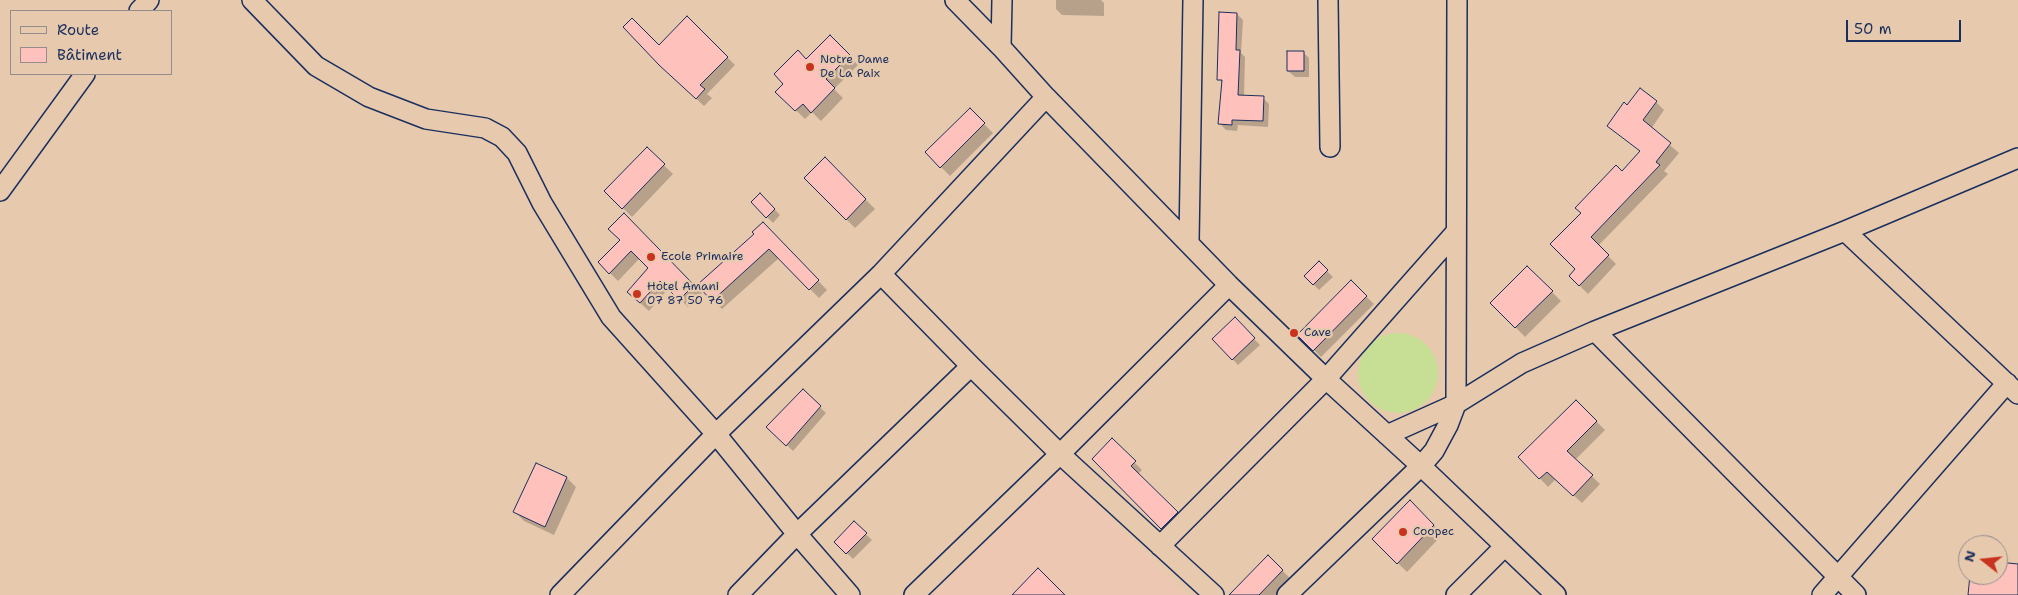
<!DOCTYPE html>
<meta charset="utf-8">
<style>
body{margin:0}
#map{position:relative;width:2018px;height:595px;overflow:hidden;background:#e7caae;font-family:"Shantell Sans",sans-serif}
canvas{display:block}
.legend{position:absolute;left:10px;top:10px;width:162px;height:65px;box-sizing:border-box;background:#e7caae;border:1px solid #958c8e;margin:0;padding:6px 9px;list-style:none;font-size:15px;color:#1b2f5e}
.legend li{display:flex;align-items:center;gap:10px;height:25px}
.legend b{width:25px;border:1px solid #958c8e}
.north{position:absolute;left:1958px;top:535px;width:50px;height:50px;box-sizing:border-box;background:#e7caae;border:1px solid #958c8e;border-radius:50%;rotate:286deg;font-size:14px;font-weight:700;line-height:20px;text-align:center;color:#1b2f5e}
.north::after{content:'';display:block;margin:auto;width:18px;height:22px;background:#c8321e;clip-path:polygon(50% 0,100% 100%,50% 72%,0 100%)}
.scale{position:absolute;left:1846px;top:20px;width:115px;height:22px;box-sizing:border-box;border:2px solid #1b2f5e;border-top:0;padding-left:6px;font-size:15px;line-height:18px;white-space:nowrap;color:#1b2f5e;-webkit-text-stroke:4px #e7caae;paint-order:stroke}
</style>
<div id="map">
<canvas width="2018" height="595"></canvas>
<ul class="legend">
<li><b style="height:6px;background:#e7caae"></b>Route</li>
<li><b style="height:14px;background:#fec1bc"></b>Bâtiment</li>
</ul>
<div class="north">N</div>
<div class="scale">50 m</div>
</div>
<script>
const c = document.querySelector('canvas').getContext('2d');
c.lineJoin = 'round';
function fillPath(path, color) { c.fillStyle = color; c.fill(path, 'evenodd'); }
const poly = rows => new Path2D(rows.map(r => 'M' + r).join(''));
function stroke(path, color, width, dash) { c.strokeStyle = color; c.lineWidth = width; c.lineCap = dash ? 'butt' : 'round'; c.setLineDash(dash || []); c.stroke(path); }
function write(font, color, halo, rows, align = 'center') {
  c.font = font + ' "Shantell Sans",sans-serif'; c.lineWidth = 4.5; c.setLineDash([]); c.textBaseline = 'middle'; c.strokeStyle = halo; c.fillStyle = color; for (const [text, x, y, turn = 0] of rows) {
    c.save(); c.translate(x, y); c.rotate((+turn || 0) * Math.PI / 180); c.textAlign = isNaN(turn) ? turn : align; if (halo) c.strokeText(text, 0, 0); c.fillText(text, 0, 0); c.restore();
  }
}
fillPath(poly([
 [1060,467,1187,595,933,595]
]), '#eec7b2');
fillPath(poly([
 '1358 373a40 40 0 1 1 80 0a40 40 0 1 1-80 0Z'
]), '#c7df95');
fillPath(poly([
 [1056,0,1101,0,1104,3,1104,16,1062,15,1056,9],
 [1237,14,1243,20,1241,53,1245,57,1244,97,1263,98,1269,104,1268,127,1238,125,1237,131,1226,130,1220,124,1223,84,1219,79],
 [687,18,735,65,707,94,712,98,704,106,668,73,659,46],
 [830,36,858,65,834,89,843,98,821,121,812,112,805,119,777,92],
 [1303,52,1309,58,1309,77,1295,77,1288,71],
 [1656,102,1664,110,1651,129,1679,153,1664,171,1668,174,1598,246,1616,264,1588,294,1570,276,1577,269,1552,244,1641,152,1609,126,1627,106],
 [970,110,993,133,950,176,926,152],
 [647,149,673,174,632,217,606,191],
 [825,159,875,209,855,228,805,178],
 [760,194,780,215,773,223,752,202],
 [624,215,702,293,688,307,669,288,649,311,637,300,649,268,640,258,618,281,599,262,622,240],
 [763,224,827,290,819,298,779,258,722,309,713,300],
 [1319,263,1333,277,1319,290,1305,276],
 [1527,267,1561,301,1525,337,1492,303],
 [1351,282,1374,304,1321,357,1299,335],
 [1235,319,1260,345,1238,365,1214,339],
 [803,391,826,413,793,451,768,427],
 [1576,401,1605,430,1575,460,1600,484,1582,503,1556,479,1548,487,1520,457],
 [1112,440,1142,470,1137,475,1184,521,1169,536,1093,459],
 [537,464,567,478,576,487,554,535,524,521,515,512],
 [1410,502,1443,534,1407,572,1373,539],
 [854,523,872,540,853,559,835,542],
 [1268,557,1292,580,1277,595,1233,595]
]), '#0003');
const building = poly([
 [1219,12,1237,13,1236,50,1240,50,1238,95,1264,96,1263,121,1232,120,1232,125,1218,124,1222,80,1217,80,1219,12],
 [687,16,728,57,700,85,705,89,696,99,659,65,623,27,632,18,659,45,687,16],
 [830,35,850,55,826,79,835,88,811,113,803,104,795,111,775,92,783,84,774,74,798,50,806,59,830,35],
 [1287,51,1304,51,1304,71,1287,71,1287,51],
 [1640,88,1657,101,1643,120,1671,143,1656,162,1660,165,1591,237,1609,255,1579,286,1569,276,1575,269,1550,244,1581,213,1575,208,1616,165,1622,171,1640,151,1607,126,1624,102,1627,105,1640,88],
 [970,108,985,123,940,168,925,152,970,108],
 [647,147,665,164,622,209,604,191,647,147],
 [825,157,866,199,846,220,804,178,825,157],
 [760,193,775,209,766,218,751,202,760,193],
 [624,213,694,285,679,300,660,281,640,303,627,292,648,268,631,251,609,274,598,262,620,240,608,229,624,213],
 [763,222,819,280,809,290,769,249,712,301,697,285,754,234,752,232,763,222],
 [1319,261,1328,270,1313,285,1304,276,1319,261],
 [1527,266,1553,291,1515,328,1490,303,1527,266],
 [1351,280,1367,296,1313,351,1297,335,1351,280],
 [1235,317,1255,338,1232,360,1212,339,1235,317],
 [803,389,821,406,786,446,766,427,803,389],
 [1576,400,1597,421,1567,451,1593,475,1573,496,1547,472,1539,479,1518,457,1576,400],
 [1112,438,1136,461,1131,466,1178,512,1161,529,1092,459,1112,438],
 [536,463,567,477,545,527,513,512,536,463],
 [1410,500,1434,525,1397,564,1372,539,1410,500],
 [854,521,867,533,846,554,834,542,854,521],
 [1268,555,1283,570,1259,595,1229,595,1268,555],
 [1998,562,2018,564,2018,595,1968,595,1970,575,1998,575,1998,562],
 [1038,568,1065,595,1012,595,1038,568]
]);
fillPath(building, '#fec1bc');
stroke(building, '#1b2f5e', 1);
const minor = poly([
 [252,0,316,66,369,97,426,119,485,128,502,137,517,153,542,203,611,317,716,434,797,534,850,595],
 [955,0,1001,47,1046,97,1229,285,1326,379,1421,466,1556,595],
 [1328,0,1330,147],
 [139,11,149,0],
 [1001,47,1002,0],
 [0,191,85,74],
 [1845,231,2018,394],
 [1189,242,1193,0],
 [881,274,971,366,1060,454,1214,595],
 [1595,331,1856,595],
 [1387,435,1456,404,1522,363,1595,331,1845,231,2018,158],
 [1160,546,1326,379,1455,233],
 [560,595,716,434,881,274,1046,97],
 [738,595,797,534,971,366],
 [914,595,1060,454,1229,285],
 [1287,595,1421,466,1434,451,1448,425,1456,404,1457,0],
 [1456,595,1505,546],
 [1822,595,2007,383]
]);
stroke(minor, '#1b2f5e', 22);
stroke(minor, '#e7caae', 19);
for (const [x, y, r, color] of [
 [810,67,5,"#c8321e"],
 [651,257,5,"#c8321e"],
 [637,294,5,"#c8321e"],
 [1294,333,5,"#c8321e"],
 [1403,532,5,"#c8321e"]
]) { const dot = new Path2D(); dot.arc(x, y, r, 0, 2 * Math.PI); c.fillStyle = color; c.fill(dot); stroke(dot, '#e7caae', 2); }
write('12px', '#1b2f5e', '#e7caae', [
 ["Notre Dame",820,60],
 ["De La Paix",820,74],
 ["Ecole Primaire",661,257],
 ["Hotel Amani",647,287],
 ["07 87 50 76",647,301],
 ["Cave",1304,333],
 ["Coopec",1413,532]
], 'left');
</script>
